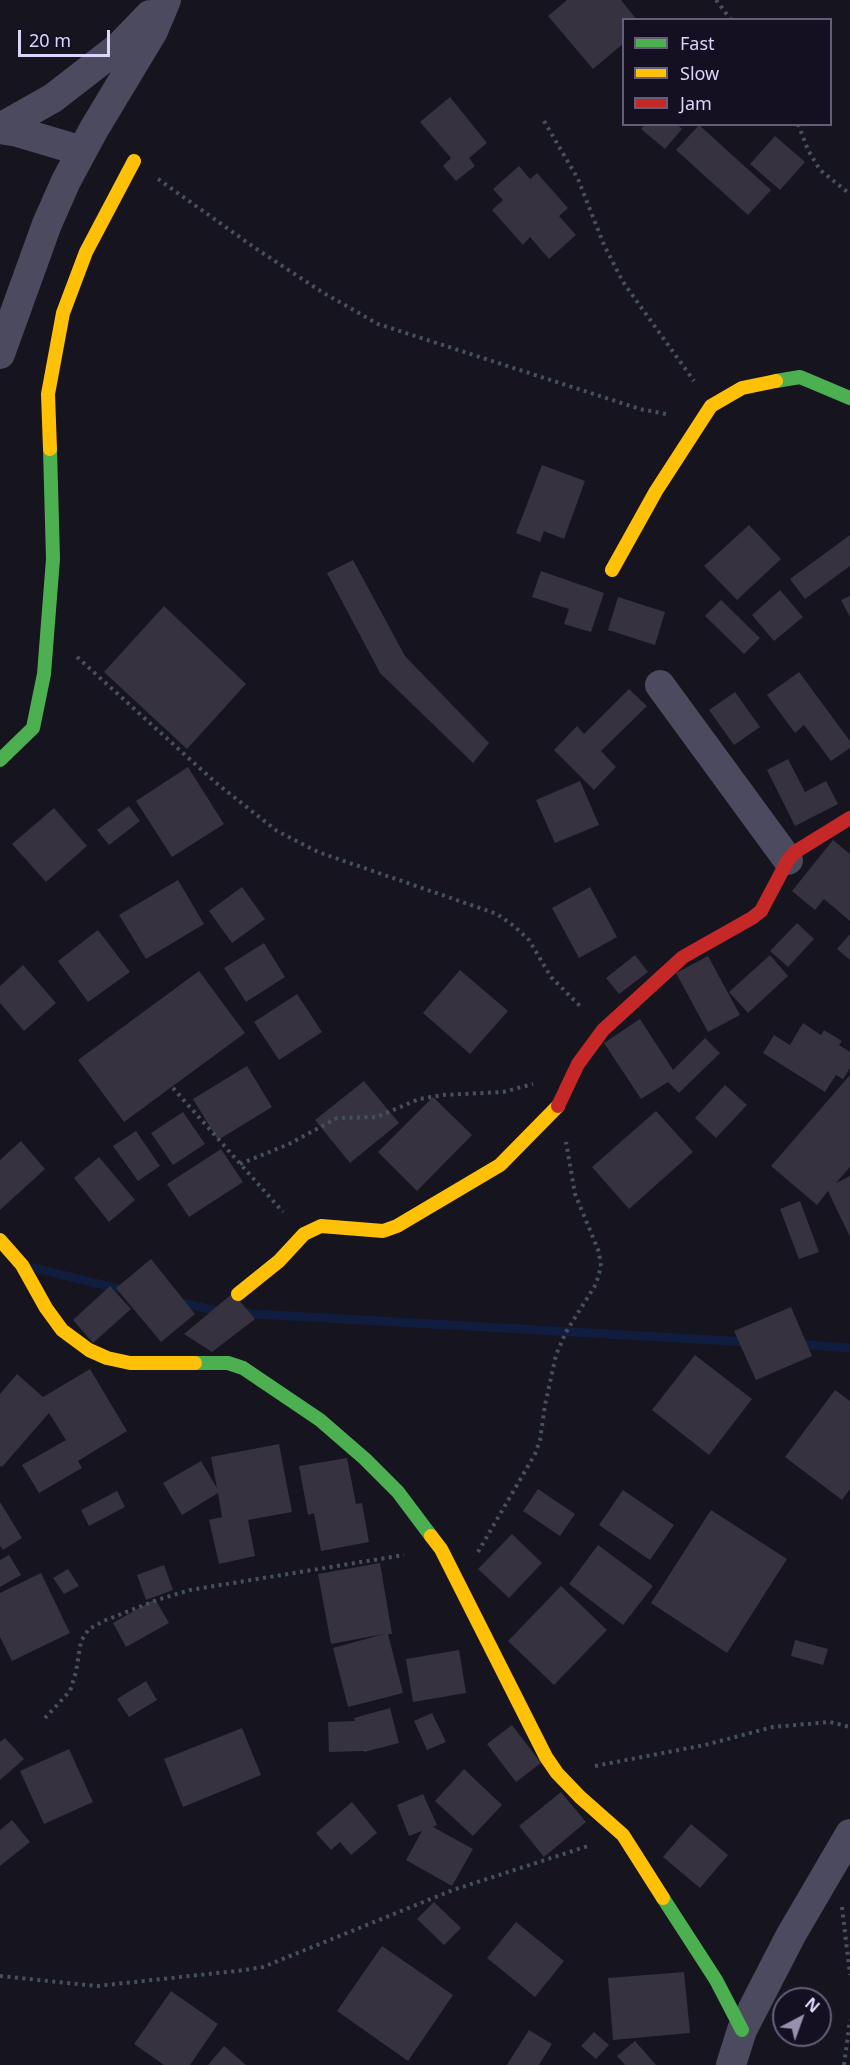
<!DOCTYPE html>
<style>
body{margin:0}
#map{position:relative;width:850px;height:2065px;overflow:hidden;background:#16141e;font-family:"Noto Sans",sans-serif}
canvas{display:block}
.legend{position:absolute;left:622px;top:18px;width:210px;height:108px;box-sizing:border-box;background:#141022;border:2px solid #645f79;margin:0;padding:8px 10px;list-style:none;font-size:18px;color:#dcd5fb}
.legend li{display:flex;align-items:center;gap:12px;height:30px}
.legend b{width:30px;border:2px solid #645f79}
.north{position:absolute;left:772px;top:1987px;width:60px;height:60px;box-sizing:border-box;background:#141022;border:2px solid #645f79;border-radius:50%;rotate:41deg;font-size:16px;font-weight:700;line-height:24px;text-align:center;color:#dcd5fb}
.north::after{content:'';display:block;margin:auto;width:21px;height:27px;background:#9791ae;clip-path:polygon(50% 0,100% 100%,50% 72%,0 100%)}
.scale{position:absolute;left:18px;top:30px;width:92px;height:27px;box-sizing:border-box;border:3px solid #dcd5fb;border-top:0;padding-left:8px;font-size:18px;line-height:21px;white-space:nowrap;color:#dcd5fb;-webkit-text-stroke:4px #141022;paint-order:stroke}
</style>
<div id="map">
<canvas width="850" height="2065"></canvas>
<ul class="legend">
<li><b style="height:8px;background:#4caf50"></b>Fast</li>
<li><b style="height:8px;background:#ffc107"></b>Slow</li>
<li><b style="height:8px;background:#c62828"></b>Jam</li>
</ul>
<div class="north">N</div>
<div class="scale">20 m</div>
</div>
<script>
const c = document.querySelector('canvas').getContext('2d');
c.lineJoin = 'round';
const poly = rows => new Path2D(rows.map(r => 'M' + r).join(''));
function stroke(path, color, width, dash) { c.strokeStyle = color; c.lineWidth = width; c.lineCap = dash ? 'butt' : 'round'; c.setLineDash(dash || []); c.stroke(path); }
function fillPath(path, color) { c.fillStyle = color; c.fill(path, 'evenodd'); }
stroke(poly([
 [34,1268,128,1291],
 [177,1302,222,1312],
 [238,1313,749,1342],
 [795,1344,850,1348]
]), '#111d3e', 9);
fillPath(poly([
 [567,0,621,0,637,20,624,20,624,43,593,69,548,16],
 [450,97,487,143,469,158,475,166,456,181,443,166,451,158,420,122],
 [645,124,677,124,682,129,665,149,641,129],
 [699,125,771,190,748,215,676,150],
 [775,136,805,162,780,190,750,164],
 [519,166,530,179,537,173,568,208,559,216,576,235,549,259,530,237,523,245,492,210,503,200,493,189],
 [542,465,585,481,564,539,544,531,540,542,516,533],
 [749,525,781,559,737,600,704,566],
 [850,535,850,566,805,599,790,579],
 [353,560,405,656,489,743,473,763,380,673,327,573],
 [541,571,604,593,591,632,564,624,569,609,532,597],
 [780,590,803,617,774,641,752,615],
 [850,596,850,617,841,600],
 [618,597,665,612,655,645,608,630],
 [721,600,760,638,744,654,705,616],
 [164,606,246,684,187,749,104,672],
 [799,672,850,741,850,748,831,761,804,725,795,733,767,695],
 [629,689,647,706,601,751,616,767,594,790,554,750,577,726,584,734],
 [735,692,760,727,734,745,709,710],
 [788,759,805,792,826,781,838,804,795,826,767,770],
 [188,767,224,824,172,857,136,801],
 [580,781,599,825,555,843,536,800],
 [129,806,140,821,109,845,97,830],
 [54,808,87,846,46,882,12,844],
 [833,840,850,854,850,921,824,899,815,910,792,891],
 [178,880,204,924,146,959,119,915],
 [242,887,265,919,232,943,209,911],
 [590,887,617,937,579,958,552,908],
 [797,923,814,939,788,967,770,951],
 [98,930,130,972,88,1002,58,961],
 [850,934,850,960,837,949],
 [264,943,285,977,246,1002,224,968],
 [635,955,648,972,619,994,606,978],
 [770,955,788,976,748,1013,729,992],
 [708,956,740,1015,708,1032,676,973],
 [23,965,56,1003,24,1031,0,1003,0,986],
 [460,970,508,1011,470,1054,423,1013],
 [199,971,245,1033,124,1122,78,1060],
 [297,994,322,1032,279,1060,254,1022],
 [640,1019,673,1070,705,1038,720,1053,679,1093,668,1082,641,1099,604,1043],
 [803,1023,821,1035,824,1030,842,1041,839,1045,850,1052,850,1068,843,1079,836,1075,825,1092,763,1053,774,1035,790,1045],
 [247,1066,272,1107,218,1140,193,1099],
 [850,1075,850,1167,836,1183,850,1176,850,1237,828,1191,817,1205,771,1166],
 [364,1081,399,1123,350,1163,315,1120],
 [725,1085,747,1105,716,1138,695,1118],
 [433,1097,472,1135,417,1191,378,1152],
 [656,1111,693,1152,629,1209,592,1167],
 [183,1112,205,1144,173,1165,151,1133],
 [136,1131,160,1166,138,1181,113,1146],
 [21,1141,45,1169,0,1210,0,1160],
 [221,1149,243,1182,189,1217,167,1184],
 [99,1157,135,1200,109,1222,74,1178],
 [800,1201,819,1252,799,1259,780,1209],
 [151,1259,195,1314,161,1342,116,1288],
 [110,1286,131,1309,93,1343,73,1320],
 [233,1293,255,1319,212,1352,184,1334],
 [791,1307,812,1356,756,1380,734,1331],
 [695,1355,752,1399,709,1455,652,1410],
 [90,1369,127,1431,78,1461,82,1468,39,1493,22,1465,66,1440,49,1413,2,1467,0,1466,0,1394,17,1374,43,1397],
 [835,1390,850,1401,850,1489,842,1500,785,1457],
 [279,1444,292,1512,248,1520,255,1556,219,1564,209,1520,222,1517,218,1493,182,1515,163,1483,201,1461,217,1488,211,1457],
 [347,1458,356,1504,362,1503,369,1542,321,1551,314,1513,308,1515,299,1466],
 [538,1489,575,1514,560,1536,523,1511],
 [623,1490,674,1525,650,1560,599,1525],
 [117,1491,125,1507,89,1526,81,1510],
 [0,1502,22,1538,3,1550,0,1546],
 [711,1510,787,1559,727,1653,651,1603],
 [512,1534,542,1563,509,1598,478,1569],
 [598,1545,653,1586,623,1625,569,1584],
 [9,1555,21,1575,0,1587,0,1560],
 [380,1563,392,1634,388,1634,403,1693,348,1707,333,1648,384,1634,331,1644,318,1574],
 [164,1565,173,1590,146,1600,137,1575],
 [68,1569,79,1586,64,1594,53,1578],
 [41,1573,70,1633,12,1661,0,1637,0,1593],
 [561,1586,607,1630,554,1685,508,1641],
 [155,1599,169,1623,126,1647,113,1623],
 [795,1640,828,1649,823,1665,791,1656],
 [459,1650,466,1693,413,1702,406,1659],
 [146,1681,157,1700,129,1717,117,1699],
 [390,1708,399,1743,364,1752,364,1751,329,1752,328,1722,355,1721,354,1718],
 [432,1713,446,1742,427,1750,414,1721],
 [512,1725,541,1763,516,1782,487,1744],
 [242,1728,261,1775,183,1807,164,1759],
 [5,1738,24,1759,0,1780,0,1742],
 [69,1749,93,1802,44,1824,20,1771],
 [464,1769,502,1805,473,1836,435,1801],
 [561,1792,586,1822,544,1857,519,1826],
 [423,1794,437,1825,433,1827,473,1849,452,1886,406,1860,422,1831,409,1836,397,1805],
 [352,1802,377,1833,351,1855,340,1842,331,1850,316,1833],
 [12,1820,30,1842,0,1866,0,1830],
 [691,1824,728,1855,700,1888,663,1857],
 [434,1902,461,1928,444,1945,417,1919],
 [516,1922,564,1961,535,1997,487,1958],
 [382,1946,453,1995,408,2061,337,2011],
 [684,1972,690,2033,613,2040,608,1978],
 [171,1991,218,2024,190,2065,164,2065,134,2044],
 [529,2030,552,2044,539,2065,507,2065],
 [594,2032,609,2045,596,2059,581,2046],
 [635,2041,656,2065,625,2065,617,2056],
 [224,2046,246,2065,208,2065]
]), '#363240');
stroke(poly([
 [716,0,731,20],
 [544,121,578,179,604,245,623,282,694,381],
 [798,124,808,150,820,170,850,194],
 [158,179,258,250,322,292,378,324,640,409,666,414],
 [77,657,215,782,277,831,318,852,497,914,514,926,529,940,551,977,582,1008],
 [173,1088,283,1212],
 [240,1164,289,1144,337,1118,377,1117,419,1099,443,1095,503,1092,533,1084],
 [478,1552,535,1454,540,1440,545,1405,556,1355,566,1332,596,1284,601,1267,599,1252,575,1194,566,1142],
 [45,1718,70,1691,76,1672,81,1641,89,1629,106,1620,157,1600,190,1590,404,1555],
 [595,1766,705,1745,773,1727,830,1722,850,1727],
 [842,1907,850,1975],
 [0,1976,97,1986,245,1970,263,1967,453,1890,588,1846],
 [844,2065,850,2020]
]), '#47505e', 4, [3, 4.5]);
stroke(poly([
 [0,128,53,98,120,46,150,15],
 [0,129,18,132,82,151],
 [0,354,47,224,66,181,94,129,153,31,166,0],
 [660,685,788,860],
 [731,2065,742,2030,791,1935,850,1834]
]), '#4c4a5e', 30);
stroke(poly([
 [776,381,800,377,850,398],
 [0,760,33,728,44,674,53,559,50,449],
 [195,1363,228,1363,243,1368,320,1420,365,1459,398,1492,431,1536],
 [663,1898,716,1980,742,2030]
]), '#4caf50', 14);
stroke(poly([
 [50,449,48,394,63,313,86,252,134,161],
 [612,570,656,491,711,406,742,388,776,381],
 [0,1240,22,1265,46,1308,62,1330,89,1350,107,1358,130,1363,195,1363],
 [238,1294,279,1261,304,1234,321,1226,383,1231,397,1226,500,1165,558,1106],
 [431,1536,441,1549,546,1757,557,1773,580,1797,623,1835,663,1898]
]), '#ffc107', 14);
stroke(poly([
 [558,1106,578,1064,603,1030,683,957,752,918,761,911,788,860,795,852,850,818]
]), '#c62828', 14);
</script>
